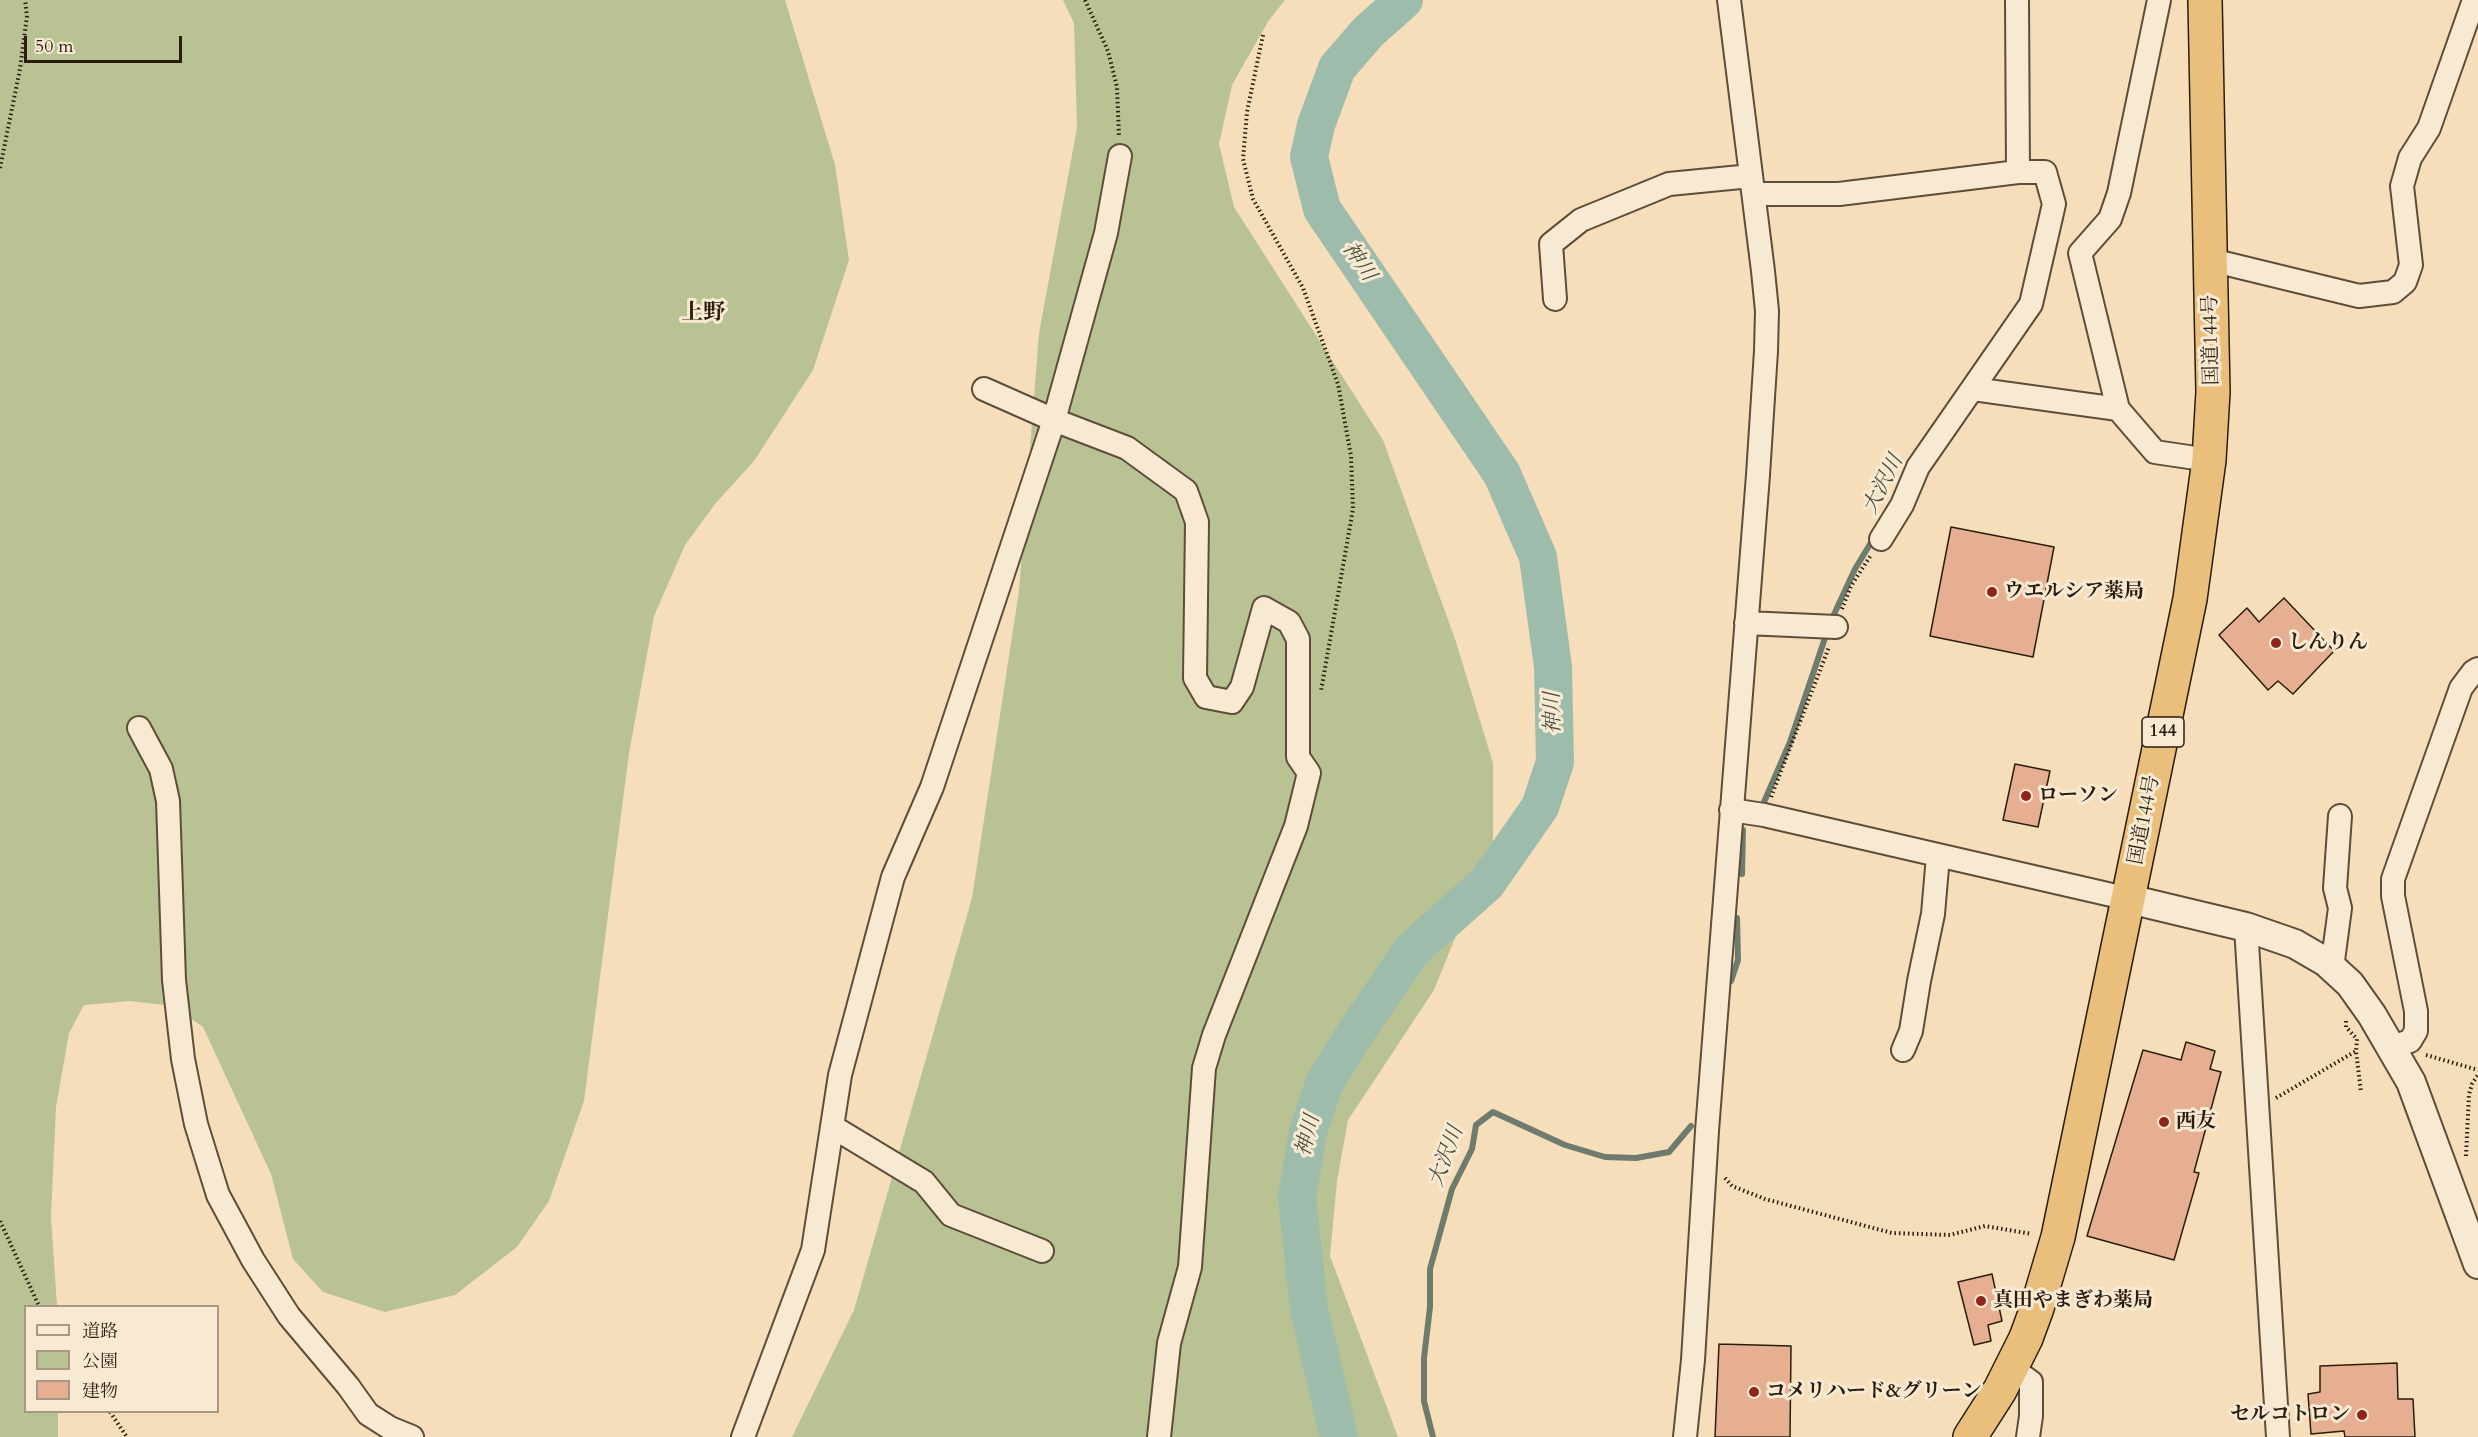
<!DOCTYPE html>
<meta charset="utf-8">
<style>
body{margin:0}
#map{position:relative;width:2478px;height:1437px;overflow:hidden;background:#f5deb9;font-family:Cardo,"Noto Serif JP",serif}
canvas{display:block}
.legend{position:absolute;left:24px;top:1305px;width:195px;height:108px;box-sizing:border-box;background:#f8ead2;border:2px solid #a69884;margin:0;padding:8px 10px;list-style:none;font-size:18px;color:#2a1d0e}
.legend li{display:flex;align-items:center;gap:12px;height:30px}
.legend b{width:30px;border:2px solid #a69884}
.scale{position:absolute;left:24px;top:36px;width:158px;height:27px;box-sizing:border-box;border:3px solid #2a1d0e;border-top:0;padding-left:8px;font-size:18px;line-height:21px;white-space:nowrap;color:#2a1d0e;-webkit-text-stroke:4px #f8ead2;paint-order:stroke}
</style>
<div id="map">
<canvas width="2478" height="1437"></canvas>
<ul class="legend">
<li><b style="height:8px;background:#f8ead2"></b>道路</li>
<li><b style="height:16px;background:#b8c292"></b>公園</li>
<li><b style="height:16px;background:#e7af92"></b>建物</li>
</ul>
<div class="scale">50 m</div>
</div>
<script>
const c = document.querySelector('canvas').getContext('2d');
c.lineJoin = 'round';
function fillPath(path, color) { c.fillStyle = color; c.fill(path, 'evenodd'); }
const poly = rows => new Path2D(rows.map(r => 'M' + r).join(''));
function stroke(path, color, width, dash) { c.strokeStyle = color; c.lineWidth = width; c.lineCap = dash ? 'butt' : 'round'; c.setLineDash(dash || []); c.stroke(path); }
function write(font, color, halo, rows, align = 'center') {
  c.font = font + ' Cardo,"Noto Serif JP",serif'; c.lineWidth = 6; c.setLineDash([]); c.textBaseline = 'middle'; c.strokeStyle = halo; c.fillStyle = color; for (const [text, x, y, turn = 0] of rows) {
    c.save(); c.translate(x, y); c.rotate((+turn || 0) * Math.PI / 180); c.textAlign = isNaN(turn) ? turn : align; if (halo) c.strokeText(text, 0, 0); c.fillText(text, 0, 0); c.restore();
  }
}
fillPath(poly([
 [0,0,785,0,835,165,849,260,813,370,754,461,715,504,685,545,654,616,629,753,584,1101,549,1201,517,1247,455,1295,385,1312,323,1292,293,1259,271,1174,203,1027,173,1006,130,1001,84,1005,69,1033,56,1107,51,1217,57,1306,26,1306,26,1412,58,1412,58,1437,0,1437],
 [1063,0,1285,0,1269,20,1232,85,1219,144,1234,207,1383,440,1456,642,1493,763,1493,844,1434,990,1348,1120,1337,1181,1330,1256,1398,1437,792,1437,854,1310,972,898,1019,591,1039,333,1077,128,1074,23]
]), '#b8c292');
stroke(poly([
 [1830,623,1855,569,1875,536],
 [1761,809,1790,742,1827,632],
 [1742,874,1743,830],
 [1731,981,1738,960,1737,918],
 [1433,1437,1424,1401,1424,1358,1430,1307,1430,1269,1452,1189,1472,1149,1476,1125,1493,1112,1565,1145,1605,1157,1636,1158,1669,1152,1691,1126]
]), '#6f7c6d', 6);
stroke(poly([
 [1339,1437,1309,1309,1297,1197,1308,1132,1324,1084,1356,1032,1412,950,1487,883,1540,807,1555,762,1553,667,1538,557,1502,474,1322,209,1309,157,1316,125,1337,68,1368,32,1404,0]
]), '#9dbcac', 38);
const building = poly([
 [1951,527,2054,547,2033,657,1930,636,1951,527],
 [2284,598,2334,651,2293,694,2278,681,2268,690,2219,635,2247,608,2259,622,2284,598],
 [2015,764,2050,771,2038,827,2003,820,2015,764],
 [2186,1042,2215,1051,2210,1069,2221,1072,2194,1172,2199,1173,2174,1260,2087,1236,2143,1050,2181,1060,2186,1042],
 [1992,1274,2002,1321,1988,1325,1991,1341,1974,1345,1958,1282,1992,1274],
 [1719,1344,1791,1346,1790,1437,1715,1437,1719,1344],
 [2397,1363,2398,1399,2413,1399,2415,1437,2345,1437,2344,1431,2311,1434,2308,1394,2320,1392,2320,1366,2397,1363]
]);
fillPath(building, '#e7af92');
stroke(building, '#2a1d0e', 1.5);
const minor = poly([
 [2017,0,2018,172],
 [2159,0,2119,193,2110,219,2080,253,2118,409,2155,452,2209,460],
 [1754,194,1839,194,2018,172,2045,172,2054,204,2031,304,1918,467,1902,505,1881,539],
 [2211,260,2359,296,2393,292,2405,282,2411,265,2402,186,2410,158,2429,128,2474,0],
 [1555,299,1551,244,1581,220,1669,184,1751,176],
 [984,389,1054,420,1127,448,1186,491,1197,522,1195,678,1206,697,1232,702,1242,687,1264,608,1289,622,1298,639,1298,757,1309,773,1296,826,1214,1035,1204,1068,1190,1267,1169,1343,1159,1437],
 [1973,389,2118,409],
 [1746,623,1836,627],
 [139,728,161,769,168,801,174,980,183,1059,196,1124,218,1195,253,1260,289,1316,348,1386,368,1414,390,1428,412,1437],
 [1731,810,1764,815,2129,899],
 [2246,927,2278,1437],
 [2332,968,2340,908,2335,888,2340,816],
 [2392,1047,2410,1041,2416,1031,2416,1011,2393,896,2393,879,2461,688,2473,672,2478,669],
 [1903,1050,1911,1031,1919,981,1933,914,1938,856],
 [833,1127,924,1182,951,1215,1042,1251],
 [2012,1368,2031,1382,2031,1416,2028,1437],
 [743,1437,813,1250,840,1075,893,877,932,787,1054,420,1106,233,1120,156],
 [1685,1437,1693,1360,1707,1131,1758,475,1766,351,1767,311,1763,271,1729,0]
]);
const tertiary = poly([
 [2129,899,2246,927,2295,944,2326,962,2350,984,2372,1015,2411,1082,2478,1264]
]);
const trunk = poly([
 [1970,1437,2000,1390,2026,1338,2037,1308,2058,1237,2190,599,2209,460,2213,392,2205,0]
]);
stroke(minor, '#5d4d39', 26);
stroke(tertiary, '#5d4d39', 32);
stroke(trunk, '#2a1d0e', 36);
stroke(poly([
 [1085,0,1108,51,1117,87,1119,137],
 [1263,35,1247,112,1243,159,1253,199,1303,288,1338,384,1351,456,1353,509,1321,691],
 [0,168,20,69,27,16,25,0],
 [1842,609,1851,586,1871,555],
 [1771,797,1829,647],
 [2346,1021,2346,1027,2357,1039,2356,1051,2361,1092],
 [2426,1055,2478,1070],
 [2276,1098,2356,1051],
 [2466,1156,2469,1094,2472,1084,2478,1075],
 [1725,1178,1732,1186,1765,1199,1892,1233,1950,1235,1985,1226,2032,1234],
 [0,1221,39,1306],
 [110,1412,127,1437]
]), '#2a1d0e', 4, [1.5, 3]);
stroke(minor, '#f8ead2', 22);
stroke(tertiary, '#f8ead2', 28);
stroke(trunk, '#eabf7c', 33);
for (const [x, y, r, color] of [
 [1992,592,6,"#8f2418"],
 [2276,643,6,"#8f2418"],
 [2026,796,6,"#8f2418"],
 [2164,1122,6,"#8f2418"],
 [1981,1301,6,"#8f2418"],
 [1754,1392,6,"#8f2418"],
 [2362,1415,6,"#8f2418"]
]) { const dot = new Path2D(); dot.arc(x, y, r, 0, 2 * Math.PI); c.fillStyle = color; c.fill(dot); stroke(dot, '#f8ead2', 2); }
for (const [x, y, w] of [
 [2163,732,42]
]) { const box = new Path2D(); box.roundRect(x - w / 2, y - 15, w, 30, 4.5); c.fillStyle = '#f8ead2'; c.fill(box); stroke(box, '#2a1d0e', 1.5); }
write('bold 18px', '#2a1d0e', null, [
 ["144",2163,732]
]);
write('20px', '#2a1d0e', '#f8ead2', [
 ["国道144号",2212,340,-91],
 ["国道144号",2145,820,-79]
]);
write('bold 20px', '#2a1d0e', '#f8ead2', [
 ["ウエルシア薬局",2004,592],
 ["しんりん",2288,643],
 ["ローソン",2038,796],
 ["西友",2176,1122],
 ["真田やまぎわ薬局",1993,1301],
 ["コメリハード&グリーン",1766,1392],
 ["セルコトロン",2350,1415,"right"]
], 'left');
write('italic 21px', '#4c4d3d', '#f8ead2', [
 ["神川",1358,262,56],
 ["大沢川",1884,485,-63],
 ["神川",1554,713,-91],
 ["神川",1309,1136,-76],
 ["大沢川",1447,1157,-70]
]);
write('bold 22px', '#2a1d0e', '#f8ead2', [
 ["上野",703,314]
]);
</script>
